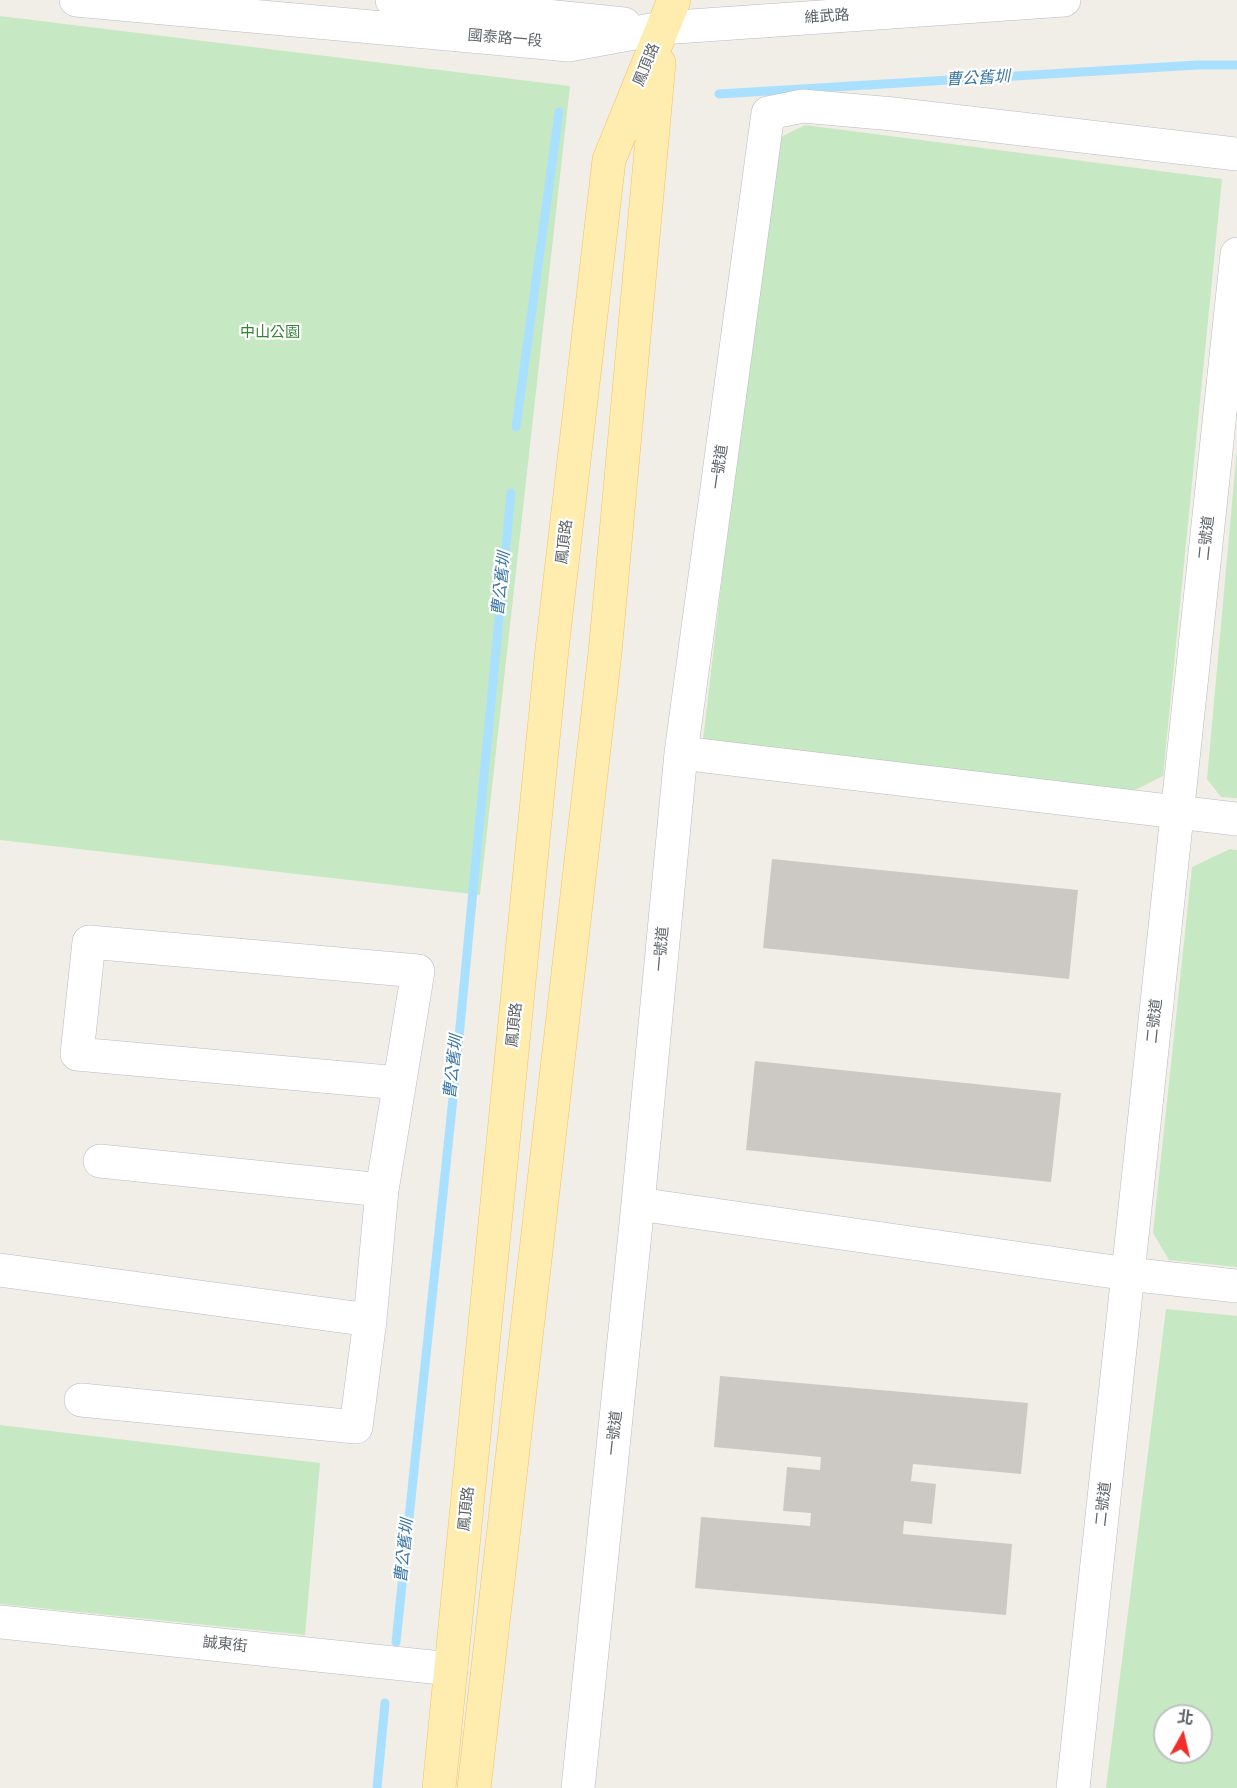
<!DOCTYPE html>
<meta charset="utf-8">
<style>
body{margin:0}
#map{position:relative;width:1237px;height:1788px;overflow:hidden;background:#f1eee7;font-family:"DM Sans","Noto Sans TC",sans-serif}
canvas{display:block}
.north{position:absolute;left:1153px;top:1704px;width:60px;height:60px;box-sizing:border-box;background:#fff;border:2px solid #bfc1c3;border-radius:50%;rotate:8deg;font-size:16px;font-weight:700;line-height:24px;text-align:center;color:#5e6368}
.north::after{content:'';display:block;margin:auto;width:21px;height:27px;background:#f22e2d;clip-path:polygon(50% 0,100% 100%,50% 72%,0 100%)}
</style>
<div id="map">
<canvas width="1237" height="1788"></canvas>
<div class="north">北</div>
</div>
<script>
const c = document.querySelector('canvas').getContext('2d');
c.lineJoin = 'round';
function fillPath(path, color) { c.fillStyle = color; c.fill(path, 'evenodd'); }
const poly = rows => new Path2D(rows.map(r => 'M' + r).join(''));
function stroke(path, color, width, dash) { c.strokeStyle = color; c.lineWidth = width; c.lineCap = dash ? 'butt' : 'round'; c.setLineDash(dash || []); c.stroke(path); }
function write(font, color, halo, rows, align = 'center') {
  c.font = font + ' "DM Sans","Noto Sans TC",sans-serif'; c.lineWidth = 4.5; c.setLineDash([]); c.textBaseline = 'middle'; c.strokeStyle = halo; c.fillStyle = color; for (const [text, x, y, turn = 0] of rows) {
    c.save(); c.translate(x, y); c.rotate((+turn || 0) * Math.PI / 180); c.textAlign = isNaN(turn) ? turn : align; if (halo) c.strokeText(text, 0, 0); c.fillText(text, 0, 0); c.restore();
  }
}
fillPath(poly([
 [0,16,570,86,480,895,0,840],
 [805,125,1222,179,1163,776,1131,792,703,740,773,141],
 [1237,448,1237,798,1221,797,1207,779],
 [1230,849,1237,850,1237,1267,1169,1260,1153,1233,1192,867],
 [1166,1309,1237,1316,1237,1788,1106,1788],
 [1165,1716,1201,1716,1201,1752,1165,1752],
 [0,1425,320,1463,305,1635,0,1604]
]), '#c6e9c3');
stroke(poly([
 [719,94,1197,65,1237,65],
 [516,427,559,112],
 [396,1642,455,1079,511,493],
 [377,1788,385,1703]
]), '#aae0ff', 9);
fillPath(poly([
 [772,859,1078,890,1069,979,763,948],
 [755,1061,1061,1093,1051,1182,746,1150],
 [720,1376,1028,1403,1021,1474,913,1464,911,1481,936,1484,932,1524,904,1521,903,1534,1012,1544,1006,1615,695,1588,701,1517,810,1526,811,1513,783,1511,787,1467,820,1470,821,1457,714,1447]
]), '#ccc9c4');
const minor = poly([
 [76,0,569,45,662,28,1064,0],
 [392,0,624,24],
 [681,753,1237,819],
 [100,1161,382,1190],
 [638,1204,1128,1274,1237,1286],
 [0,1270,370,1320],
 [81,1400,356,1427,370,1320,382,1190,418,971,89,942,77,1054,399,1083],
 [0,1622,451,1669],
 [578,1788,638,1204,681,753,768,113,803,106,893,114,1237,154],
 [1073,1788,1237,254]
]);
const major = poly([
 [439,1788,552,649,609,160,674,0],
 [474,1788,605,653,659,63]
]);
stroke(minor, '#b7babe', 34);
stroke(major, '#f8c059', 34);
stroke(minor, '#fff', 33);
stroke(major, '#ffecaf', 33);
write('15px', '#5e6368', '#fff', [
 ["維武路",827,17,-4],
 ["國泰路一段",505,39,5],
 ["鳳頂路",647,65,-68],
 ["一號道",720,467,-82],
 ["二號道",1207,538,-84],
 ["鳳頂路",565,542,-83],
 ["一號道",662,949,-85],
 ["二號道",1155,1021,-84],
 ["鳳頂路",515,1025,-84],
 ["一號道",615,1433,-84],
 ["二號道",1104,1504,-84],
 ["鳳頂路",467,1509,-84],
 ["誠東街",225,1645,6]
]);
write('15px', '#338430', '#fff', [
 ["中山公園",270,333]
]);
write('italic 16px', '#3b77a5', '#fff', [
 ["曹公舊圳",978,79,-3],
 ["曹公舊圳",502,584,-84],
 ["曹公舊圳",454,1067,-84],
 ["曹公舊圳",405,1551,-84]
]);
</script>
